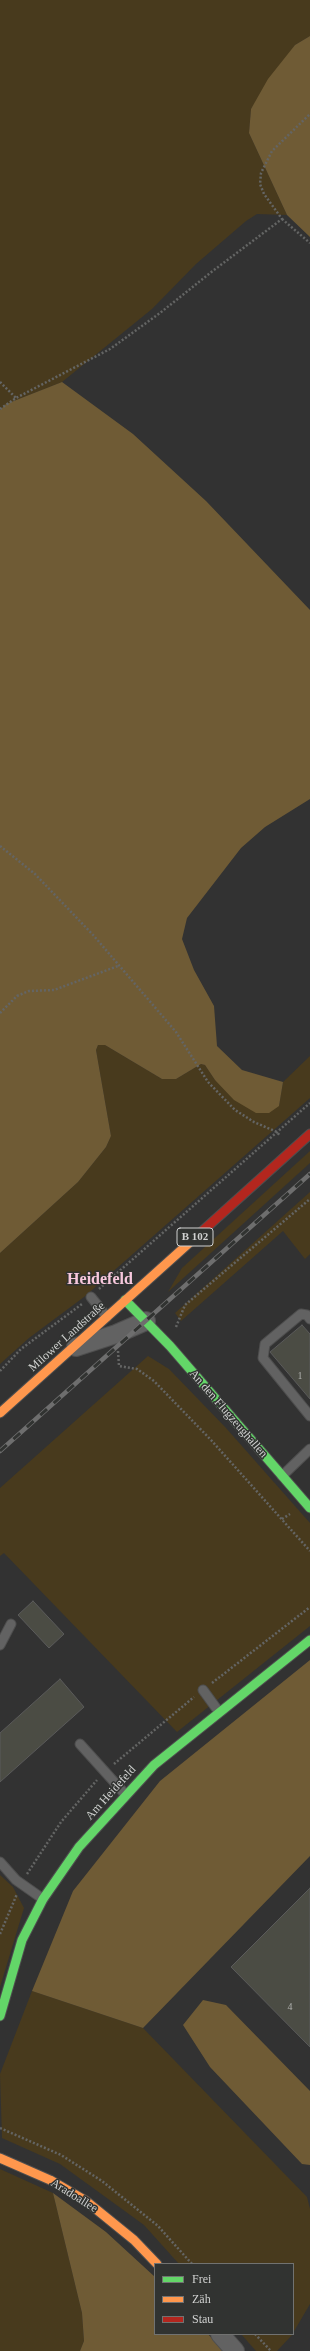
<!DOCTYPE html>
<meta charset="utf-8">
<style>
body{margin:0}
#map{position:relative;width:310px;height:2351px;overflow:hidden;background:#323232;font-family:Georgia,serif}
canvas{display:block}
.legend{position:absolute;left:154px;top:2263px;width:140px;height:72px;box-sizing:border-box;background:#313331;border:1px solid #717271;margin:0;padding:5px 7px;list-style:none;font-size:12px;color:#d0d1d0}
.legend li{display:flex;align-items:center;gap:8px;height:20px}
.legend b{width:20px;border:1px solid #717271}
</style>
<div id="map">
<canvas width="310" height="2351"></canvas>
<ul class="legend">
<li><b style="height:5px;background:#63d668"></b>Frei</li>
<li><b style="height:5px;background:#ff974d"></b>Zäh</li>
<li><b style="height:5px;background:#b3261e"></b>Stau</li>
</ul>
</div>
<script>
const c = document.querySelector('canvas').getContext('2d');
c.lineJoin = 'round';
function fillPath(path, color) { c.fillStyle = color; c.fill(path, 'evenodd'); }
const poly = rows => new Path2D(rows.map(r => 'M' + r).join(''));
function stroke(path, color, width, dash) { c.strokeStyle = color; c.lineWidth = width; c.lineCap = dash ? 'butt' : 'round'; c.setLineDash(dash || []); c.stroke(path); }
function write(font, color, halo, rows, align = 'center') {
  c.font = font + ' Georgia,serif'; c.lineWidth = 3; c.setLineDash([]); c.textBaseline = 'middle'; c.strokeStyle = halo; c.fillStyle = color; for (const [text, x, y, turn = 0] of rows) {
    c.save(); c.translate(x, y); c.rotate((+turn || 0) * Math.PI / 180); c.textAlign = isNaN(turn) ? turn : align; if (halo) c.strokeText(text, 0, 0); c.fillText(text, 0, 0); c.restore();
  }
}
fillPath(poly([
 [0,0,310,0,310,36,295,45,251,109,249,133,287,215,257,214,246,221,196,264,152,309,62,382,6,404,0,410],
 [98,1045,105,1045,162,1079,176,1079,201,1064,205,1065,215,1080,279,1106,283,1082,310,1056,310,1098,84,1297,29,1338,0,1364,0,1253,78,1182,106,1147,111,1136,96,1050],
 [310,1151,310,1163,168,1292,182,1268],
 [310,1192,310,1254,305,1259,283,1231,181,1321,175,1313],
 [148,1356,169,1369,226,1428,310,1523,310,1626,177,1732,4,1553,0,1556,0,1488],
 [0,1875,13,1887,24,1908,0,1987],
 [32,1991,143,2028,307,2197,310,2209,310,2304,293,2333,293,2264,179,2264,144,2225,60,2164,2,2138,0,2074],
 [0,2169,53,2193,82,2313,84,2341,80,2351,0,2351],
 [241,2334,293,2334,277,2351,256,2351]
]), '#483a1d');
fillPath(poly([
 [310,36,310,237,287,215,249,133,251,109,268,79,295,45],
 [62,382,133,434,206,501,310,610,310,799,265,827,241,848,187,918,182,939,194,970,214,1006,217,1046,242,1070,283,1082,279,1106,269,1113,256,1113,234,1100,215,1080,205,1065,201,1064,176,1079,162,1079,105,1045,98,1045,96,1050,111,1136,106,1147,78,1182,0,1253,0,410,6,404],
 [310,1660,310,1856,143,2028,32,1991,73,1891,160,1781],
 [203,2000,226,2005,310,2091,310,2165,302,2164,210,2067,183,2025],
 [53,2193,106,2232,155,2277,155,2334,208,2334,223,2351,80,2351,84,2341,82,2313]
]), '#6f5b35');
const building = poly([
 [302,1325,310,1334,310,1399,270,1352,302,1325],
 [33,1601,64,1634,49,1648,18,1615,33,1601],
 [60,1679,84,1707,0,1782,0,1733,60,1679],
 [310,1888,310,2047,231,1967,310,1888]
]);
fillPath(building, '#4b4c44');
stroke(building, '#5b5b5b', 1);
const lane = poly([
 [91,1297,107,1317],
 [310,1319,307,1315,301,1314,265,1344,263,1358,310,1416],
 [282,1476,310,1449],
 [0,1645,11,1624],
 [203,1690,219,1712],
 [80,1744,125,1794],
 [0,1862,16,1880,43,1899]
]);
const street = poly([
 [76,1347,116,1334,146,1321],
 [220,2334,235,2351]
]);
const fast = poly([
 [125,1300,170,1346,310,1508],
 [0,2016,22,1940,43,1899,79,1847,154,1765,310,1640]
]);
const slow = poly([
 [0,1413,198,1235],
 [0,2158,50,2180,86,2201,134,2240,157,2264]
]);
const jam = poly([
 [198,1235,310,1134]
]);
stroke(lane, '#4e4e4e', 11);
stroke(street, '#4e4e4e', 20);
stroke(fast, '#4e4e4e', 11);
stroke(slow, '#4e4e4e', 11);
stroke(jam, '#4e4e4e', 11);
stroke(poly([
 [282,219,310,243],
 [0,382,16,398],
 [0,409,16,398,110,349,160,313,210,273,282,219,264,194,260,184,261,173,272,151,310,114],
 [0,846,35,874,94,936,176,1032,208,1082,235,1110,254,1122,277,1132,280,1136],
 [0,1013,17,996,29,991,54,990,118,966],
 [99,1289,310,1103],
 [176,1327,185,1305,310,1199],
 [118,1351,119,1366,137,1369,154,1381,211,1440,310,1551],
 [0,1371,21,1349,82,1304],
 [282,1519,290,1514],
 [212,1683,310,1607],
 [114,1764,194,1697],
 [27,1874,61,1822,97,1780],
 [0,1934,17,1894],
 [0,2128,61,2155,102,2181,158,2226,192,2264],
 [255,2334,271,2351]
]), '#646564', 2.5, [2, 2]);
stroke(lane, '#626262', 9);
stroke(street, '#626262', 18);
stroke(fast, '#63d668', 9);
stroke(slow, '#ff974d', 9);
stroke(jam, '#b3261e', 9);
const rail = poly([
 [0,1451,310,1174]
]);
stroke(rail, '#6e6e6e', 4.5);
stroke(rail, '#313331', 3, [9]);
write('10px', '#afb0ad', null, [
 ["1",300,1376],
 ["4",290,2007]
]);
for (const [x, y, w] of [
 [195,1237,36]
]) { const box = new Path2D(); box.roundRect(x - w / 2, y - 9, w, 18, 3); c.fillStyle = '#313331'; c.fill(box); stroke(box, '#d0d1d0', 1); }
write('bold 11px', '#d0d1d0', null, [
 ["B 102",195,1237]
]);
write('12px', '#d0d1d0', '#313331', [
 ["Milower Landstraße",67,1337,-42],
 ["An den Flugzeughallen",228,1414,49],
 ["Am Heidefeld",111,1793,-48],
 ["Aradoallee",74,2196,32]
]);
write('bold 16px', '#f7c8dd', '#313331', [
 ["Heidefeld",100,1280]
]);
</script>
